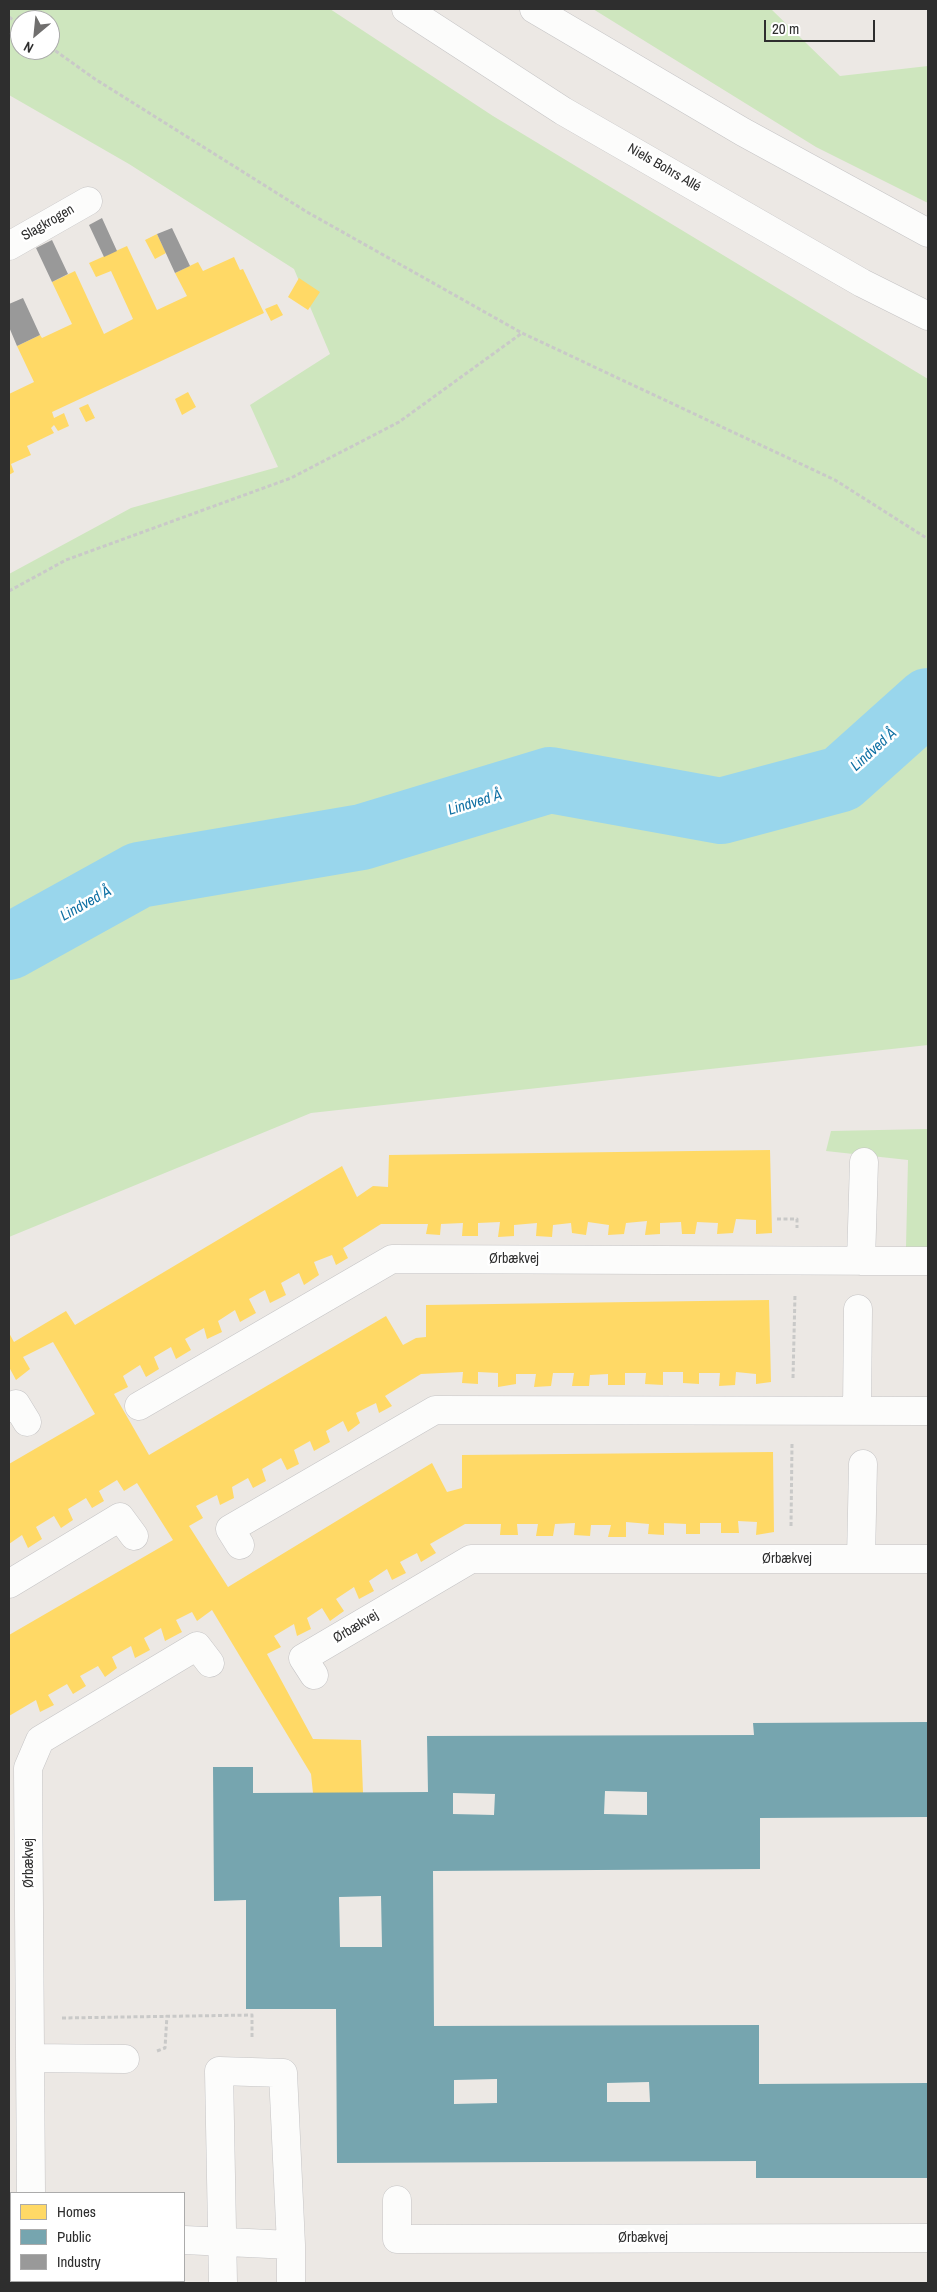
<!DOCTYPE html>
<meta charset="utf-8">
<style>
body{margin:0}
#map{position:relative;width:937px;height:2292px;overflow:hidden;background:#ece8e4;font-family:"Archivo Narrow",sans-serif}
canvas{display:block}
.frame{position:absolute;inset:0;border:10px solid #2e2e2e;pointer-events:none}
.legend{position:absolute;left:10px;top:2192px;width:175px;height:90px;box-sizing:border-box;background:#fff;border:1px solid #ababab;margin:0;padding:6px 9px;list-style:none;font-size:15px;color:#2e2e2e}
.legend li{display:flex;align-items:center;gap:10px;height:25px}
.legend b{width:25px;border:1px solid #ababab}
.north{position:absolute;left:10px;top:10px;width:50px;height:50px;box-sizing:border-box;background:#fff;border:1px solid #ababab;border-radius:50%;rotate:208deg;font-size:14px;font-weight:700;line-height:20px;text-align:center;color:#2e2e2e}
.north::after{content:'';display:block;margin:auto;width:18px;height:22px;background:#706f6e;clip-path:polygon(50% 0,100% 100%,50% 72%,0 100%)}
.scale{position:absolute;left:764px;top:20px;width:111px;height:22px;box-sizing:border-box;border:2px solid #2e2e2e;border-top:0;padding-left:6px;font-size:15px;line-height:18px;white-space:nowrap;color:#2e2e2e;-webkit-text-stroke:4px #fff;paint-order:stroke}
</style>
<div id="map">
<canvas width="937" height="2292"></canvas>
<div class="frame"></div>
<ul class="legend">
<li><b style="height:14px;background:#ffd966"></b>Homes</li>
<li><b style="height:14px;background:#76a5af"></b>Public</li>
<li><b style="height:14px;background:#999"></b>Industry</li>
</ul>
<div class="north">N</div>
<div class="scale">20 m</div>
</div>
<script>
const c = document.querySelector('canvas').getContext('2d');
c.lineJoin = 'round';
function fillPath(path, color) { c.fillStyle = color; c.fill(path, 'evenodd'); }
const poly = rows => new Path2D(rows.map(r => 'M' + r).join(''));
function stroke(path, color, width, dash) { c.strokeStyle = color; c.lineWidth = width; c.lineCap = dash ? 'butt' : 'round'; c.setLineDash(dash || []); c.stroke(path); }
function write(font, color, halo, rows, align = 'center') {
  c.font = font + ' "Archivo Narrow",sans-serif'; c.lineWidth = 5; c.setLineDash([]); c.textBaseline = 'middle'; c.strokeStyle = halo; c.fillStyle = color; for (const [text, x, y, turn = 0] of rows) {
    c.save(); c.translate(x, y); c.rotate((+turn || 0) * Math.PI / 180); c.textAlign = isNaN(turn) ? turn : align; if (halo) c.strokeText(text, 0, 0); c.fillText(text, 0, 0); c.restore();
  }
}
fillPath(poly([
 [9,9,330,9,493,116,928,379,928,1045,311,1113,9,1237,9,574,131,508,278,467,250,405,330,354,294,269,129,164,9,95],
 [20,20,50,20,50,50,20,50],
 [593,9,771,9,840,76,928,66,928,203,816,147],
 [928,1129,928,1247,906,1247,908,1160,826,1151,831,1131]
]), '#cee6be');
fillPath(poly([
 [157,234,166,253,155,259,145,240],
 [127,246,157,310,187,296,175,273,198,262,203,271,234,257,240,270,243,269,264,313,52,412,54,418,64,413,69,426,58,431,54,425,51,428,54,433,27,446,31,455,11,464,14,472,9,475,9,394,34,382,17,346,40,335,42,338,72,324,52,282,75,271,104,334,133,319,111,271,96,277,89,263],
 [299,278,320,292,308,310,288,297],
 [277,304,283,315,271,321,265,309],
 [188,392,196,407,182,415,175,399],
 [88,404,95,418,86,422,79,408],
 [770,1150,772,1233,756,1234,756,1220,736,1219,733,1233,717,1234,718,1223,697,1222,695,1234,682,1234,681,1222,660,1223,660,1234,645,1235,647,1221,626,1223,624,1234,608,1235,609,1225,588,1222,586,1235,572,1233,571,1223,553,1225,552,1237,536,1236,537,1223,514,1225,514,1236,498,1237,500,1222,478,1223,478,1236,462,1236,463,1223,441,1224,440,1235,426,1234,428,1224,381,1224,343,1248,348,1258,336,1265,332,1255,314,1262,319,1275,304,1285,299,1273,281,1283,286,1295,270,1303,265,1290,249,1299,256,1313,240,1322,235,1310,218,1321,222,1332,207,1339,204,1328,185,1339,191,1350,176,1359,171,1347,154,1357,159,1369,146,1377,140,1365,123,1376,128,1387,114,1394,149,1455,386,1316,403,1345,416,1338,426,1337,426,1305,769,1300,771,1382,756,1384,756,1374,736,1372,735,1385,719,1386,720,1373,699,1373,699,1384,683,1383,683,1372,663,1372,663,1385,645,1384,646,1373,625,1373,625,1385,608,1385,608,1374,590,1375,589,1386,572,1386,574,1373,553,1373,551,1386,534,1387,536,1374,516,1374,516,1384,498,1387,498,1373,478,1372,478,1384,462,1383,463,1372,421,1374,385,1396,392,1406,379,1413,376,1403,356,1413,360,1423,348,1432,343,1421,326,1431,330,1442,314,1451,310,1441,294,1450,299,1464,287,1470,281,1458,262,1469,266,1481,253,1488,248,1478,232,1487,234,1498,220,1505,217,1495,196,1506,203,1518,189,1526,228,1587,432,1463,447,1492,462,1488,462,1455,773,1452,774,1532,756,1535,757,1522,738,1521,739,1533,721,1533,721,1523,700,1523,700,1534,686,1534,686,1524,664,1523,664,1535,648,1534,649,1524,626,1522,626,1537,608,1537,611,1525,591,1525,590,1536,574,1535,575,1523,555,1524,553,1536,536,1536,538,1524,517,1524,518,1535,500,1535,501,1524,465,1524,430,1544,436,1553,421,1562,417,1553,400,1562,406,1573,392,1580,387,1569,369,1581,374,1591,359,1599,354,1587,336,1599,344,1611,330,1621,322,1608,307,1618,311,1629,297,1636,294,1624,274,1636,281,1647,267,1654,313,1739,361,1740,363,1793,313,1793,311,1774,212,1610,197,1621,192,1612,176,1620,182,1632,165,1641,161,1628,144,1638,150,1650,135,1658,131,1646,112,1657,117,1668,105,1677,98,1666,80,1676,86,1686,73,1694,67,1684,48,1695,54,1705,40,1712,36,1700,9,1716,9,1635,173,1540,137,1483,124,1491,117,1480,99,1491,104,1501,92,1508,86,1498,68,1509,73,1520,61,1528,54,1516,36,1527,42,1539,28,1548,22,1535,9,1544,9,1464,95,1414,53,1342,23,1357,30,1369,16,1380,9,1367,9,1333,14,1342,66,1311,75,1325,342,1166,357,1197,373,1186,388,1187,389,1155]
]), '#ffd966');
fillPath(poly([
 [928,1722,928,1817,760,1818,760,1869,433,1871,434,2026,759,2025,759,2084,928,2083,928,2178,756,2178,756,2161,337,2163,336,2009,246,2009,246,1900,214,1901,213,1767,253,1767,253,1793,428,1792,427,1736,754,1735,753,1723],
 [605,1791,647,1792,647,1815,604,1814],
 [453,1793,495,1794,494,1815,453,1814],
 [381,1896,382,1947,340,1947,339,1897],
 [497,2079,497,2103,454,2104,454,2080],
 [649,2082,650,2102,607,2102,607,2083]
]), '#76a5af');
fillPath(poly([
 [102,218,117,251,104,257,89,225],
 [172,228,190,266,175,273,157,234],
 [52,240,68,274,52,282,36,248],
 [23,298,40,335,17,346,9,327,9,304]
]), '#999');
stroke(poly([
 [9,947,139,875,362,837,550,780,721,811,841,779,928,701]
]), '#99d6ec', 66);
const minor = poly([
 [406,9,563,111,862,283,928,316],
 [534,9,743,132,928,233],
 [9,246,88,201],
 [861,1261,864,1162],
 [139,1406,392,1259,928,1261],
 [9,1408,16,1404,27,1422],
 [857,1411,858,1309],
 [240,1545,230,1529,435,1410,928,1411],
 [861,1559,863,1464],
 [9,1584,120,1517,134,1536],
 [314,1675,303,1658,471,1559,928,1559],
 [30,2058,125,2059],
 [31,2193,28,1768,40,1740,197,1646,210,1663],
 [397,2200,397,2239,928,2238],
 [184,2240,291,2245,291,2283],
 [9,2241,11,2241],
 [223,2283,219,2071,283,2073,291,2245]
]);
stroke(minor, '#c5c4c5', 29);
stroke(poly([
 [9,17,20,25],
 [50,47,95,79,307,212,522,333,835,480,928,539],
 [9,591,66,560,291,478,399,422,522,333],
 [777,1219,797,1219,797,1228],
 [793,1378,795,1294],
 [791,1526,792,1444],
 [62,2018,252,2015,252,2039],
 [157,2051,165,2048,167,2015]
]), '#c9c9c8', 3, [4, 2.5]);
stroke(minor, '#fcfcfb', 28);
write('14px', '#2e2e2e', '#fff', [
 ["Niels Bohrs Allé",664,168,30],
 ["Slagkrogen",48,223,-30],
 ["Ørbækvej",514,1259],
 ["Ørbækvej",787,1559],
 ["Ørbækvej",356,1627,-31],
 ["Ørbækvej",29,1863,-90],
 ["Ørbækvej",643,2238]
]);
write('italic 15px', '#0d6fa3', '#fff', [
 ["Lindved Å",874,750,-42],
 ["Lindved Å",475,803,-17],
 ["Lindved Å",86,904,-29]
]);
</script>
